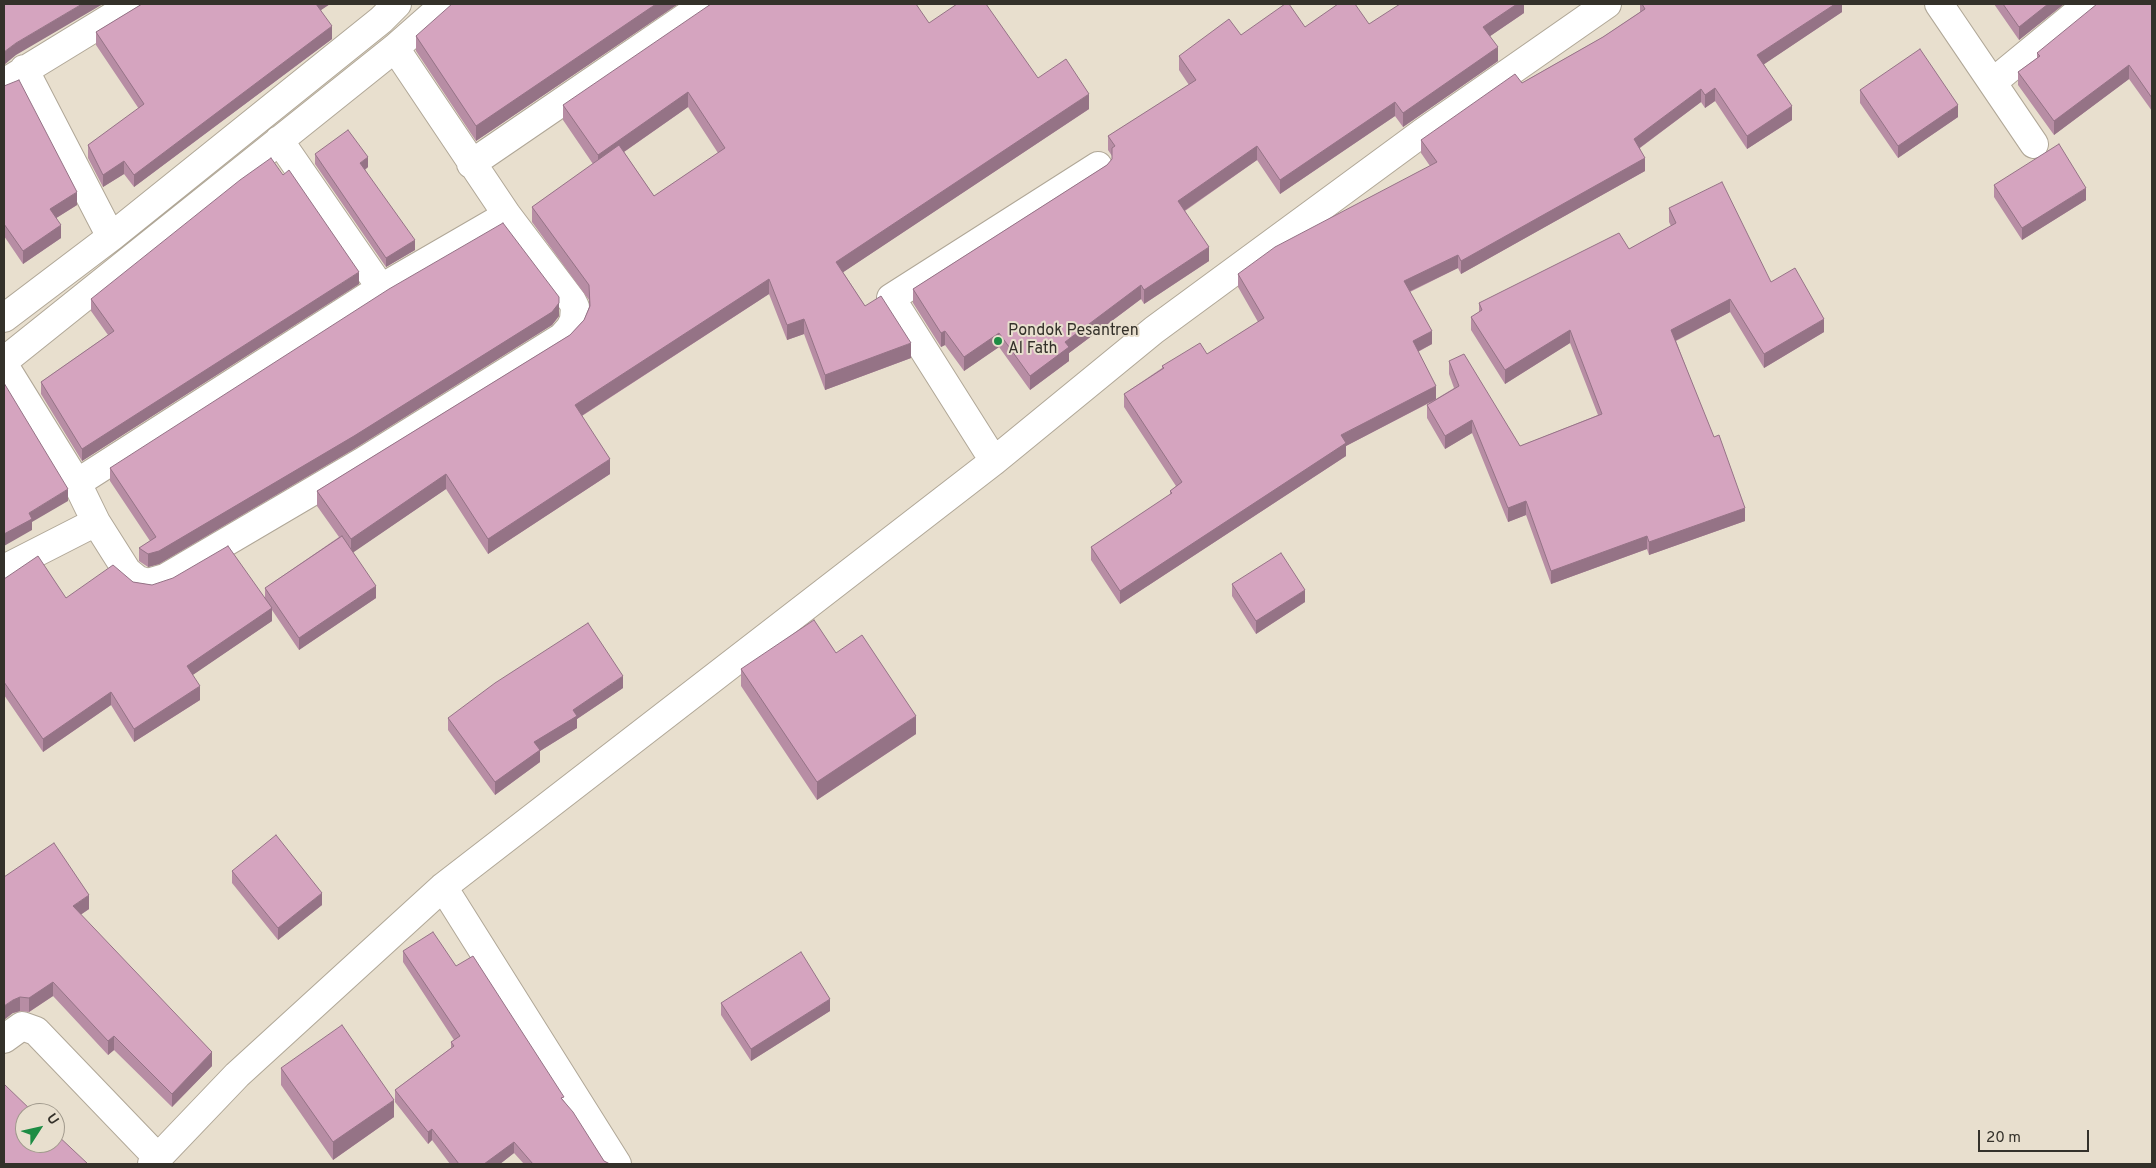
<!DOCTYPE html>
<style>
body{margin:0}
#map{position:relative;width:2156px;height:1168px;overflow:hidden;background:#e8dfce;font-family:Overpass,sans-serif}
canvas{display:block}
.frame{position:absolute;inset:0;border:5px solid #34312a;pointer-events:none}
.north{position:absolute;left:15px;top:1103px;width:50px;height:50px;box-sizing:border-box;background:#e8dfce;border:1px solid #a0998c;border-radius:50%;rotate:55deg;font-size:14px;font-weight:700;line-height:20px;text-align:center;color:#34312a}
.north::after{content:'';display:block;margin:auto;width:18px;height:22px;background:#1d8c44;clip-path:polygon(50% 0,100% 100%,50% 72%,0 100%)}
.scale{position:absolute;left:1978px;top:1130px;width:111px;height:22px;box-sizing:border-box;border:2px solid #34312a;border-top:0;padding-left:6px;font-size:15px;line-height:18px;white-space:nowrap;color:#34312a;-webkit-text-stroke:4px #e8dfce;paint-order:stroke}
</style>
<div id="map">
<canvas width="2156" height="1168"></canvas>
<div class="frame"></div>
<div class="north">U</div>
<div class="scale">20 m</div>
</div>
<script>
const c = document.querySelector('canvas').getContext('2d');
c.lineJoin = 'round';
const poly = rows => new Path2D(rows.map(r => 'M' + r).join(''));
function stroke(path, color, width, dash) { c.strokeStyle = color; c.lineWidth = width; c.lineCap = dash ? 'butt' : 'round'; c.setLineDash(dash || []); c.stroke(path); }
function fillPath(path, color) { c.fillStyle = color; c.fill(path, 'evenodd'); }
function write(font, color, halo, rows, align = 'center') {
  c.font = font + ' Overpass,sans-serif'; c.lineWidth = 4; c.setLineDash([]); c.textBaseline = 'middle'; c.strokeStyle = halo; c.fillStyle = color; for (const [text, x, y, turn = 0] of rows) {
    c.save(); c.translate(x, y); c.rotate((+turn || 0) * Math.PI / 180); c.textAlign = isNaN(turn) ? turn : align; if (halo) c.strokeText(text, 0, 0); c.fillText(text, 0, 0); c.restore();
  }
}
const minor = poly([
 [1939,4,2034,144],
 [24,69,111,237],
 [1993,82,2088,4],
 [4,83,133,4],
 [279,140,381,288],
 [471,164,705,4],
 [4,318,111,237,381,20,397,4],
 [4,361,395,48,445,4],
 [4,365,77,483,96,522,127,571,138,580,148,583,165,578,362,462,562,337,570,328,574,320,575,307,572,301,507,215,395,48],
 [994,461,891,298,1098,166],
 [77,483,381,288,507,215],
 [4,569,96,522],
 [443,887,617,1164],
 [4,1039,22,1026,36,1031,158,1158],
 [152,1164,237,1075,443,887,994,461,1154,330,1422,133,1607,4]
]);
stroke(minor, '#b0a797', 30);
stroke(minor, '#fff', 28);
fillPath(poly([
 [142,4,330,4,321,10,332,39,134,187,124,174,103,187,88,158,88,145,139,109,96,45,96,32],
 [678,4,476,141,416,51,416,36],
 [1524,4,1524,13,1490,36,1498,61,1403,127,1395,116,1280,194,1257,160,1185,211,1209,261,1144,304,1141,299,1069,353,1069,361,1030,390,999,347,964,371,945,345,941,347,913,303,913,289,1107,165,1112,159,1112,156,1108,150,1108,136,1189,85,1179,70,1179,56,1241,35,1305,27,1369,24],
 [1640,4,1842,4,1842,12,1764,64,1792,120,1747,149,1715,101,1705,108,1701,102,1640,148,1645,171,1461,274,1458,268,1410,292,1432,344,1418,352,1436,399,1454,388,1449,374,1449,361,1520,446,1598,415,1570,343,1505,384,1471,330,1471,317,1479,312,1479,303,1629,249,1671,226,1669,222,1669,208,1771,282,1824,332,1764,368,1730,312,1676,341,1745,521,1649,555,1647,549,1551,584,1526,515,1508,522,1472,433,1445,449,1427,418,1427,405,1431,402,1346,446,1346,456,1120,604,1091,560,1091,547,1170,495,1170,491,1176,486,1124,407,1124,394,1162,368,1162,366,1207,354,1258,322,1238,287,1238,274,1430,166,1421,153,1421,140,1603,37,1640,12],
 [1994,4,2064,4,2019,40],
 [2152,4,2152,111,2129,79,2054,135,2018,85,2018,72,2037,58,2037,53],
 [929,23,1038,78,1089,109,843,272,865,306,911,358,825,390,804,334,787,340,769,294,582,416,610,474,488,554,446,489,353,552,376,598,299,650,272,610,272,621,192,675,200,700,134,742,111,705,43,752,4,695,4,579,66,598,133,582,152,585,265,598,265,588,339,537,317,506,317,491,570,335,584,320,589,307,589,300,532,222,532,207,593,164,563,120,563,105],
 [688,107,718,153,654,196,624,152],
 [4,86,77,205,56,218,61,238,23,264,4,236],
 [1860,90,1958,117,1898,158,1860,103],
 [315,154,368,167,365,170,415,250,386,267,315,164],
 [1994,185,2086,200,2022,240,1994,197],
 [359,284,82,461,41,394,41,382,108,335,91,311,91,299],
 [559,297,559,316,552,325,354,449,159,564,148,567,139,561,139,548,150,541,110,481,110,468],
 [1232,584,1305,602,1256,634,1232,596],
 [836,653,916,734,817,800,741,686,741,669],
 [623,688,577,719,577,728,540,751,540,762,495,795,448,730,448,718],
 [232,871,322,905,278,940,232,883],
 [4,877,89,909,80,915,212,1066,172,1107,114,1050,108,1055,53,996,29,1012,20,1011,13,1013],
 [403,951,456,966,564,1101,604,1161,610,1164,524,1164,514,1153,500,1164,450,1164,432,1140,428,1144,395,1102,395,1090,451,1048,451,1042,454,1040,403,962],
 [721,1003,830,1011,751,1061,721,1015],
 [281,1068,394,1117,333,1160,281,1085]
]), '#b78da4');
fillPath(poly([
 [82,4,103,4,16,55,4,65,4,52,16,43],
 [315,4,330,4,315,14],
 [656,4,678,4,476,141,476,126],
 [1517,4,1524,4,1524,13,1483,41,1483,27],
 [1835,4,1842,4,1842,12,1757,69,1757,55],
 [2048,4,2064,4,2019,40,2019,27],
 [332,26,332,39,134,187,134,175],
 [1498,47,1498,61,1403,127,1403,113],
 [2129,65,2129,79,2054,135,2054,121],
 [1715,88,1715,101,1705,108,1705,95],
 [1701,89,1701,102,1634,152,1634,139],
 [688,92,688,107,598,170,598,155],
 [1089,94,1089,109,836,277,836,262],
 [1395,102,1395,116,1280,194,1280,180],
 [1958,105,1958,117,1898,158,1898,146],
 [1792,106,1792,120,1747,149,1747,136],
 [1257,146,1257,160,1178,215,1178,201],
 [368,157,368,167,360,173,360,163],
 [1645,158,1645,171,1461,274,1461,261],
 [124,161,124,174,103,187,103,175],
 [2086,188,2086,200,2022,240,2022,228],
 [77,192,77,205,50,222,50,209],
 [61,225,61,238,23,264,23,251],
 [415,240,415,250,386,267,386,258],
 [1209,247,1209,261,1144,304,1144,290],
 [1458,255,1458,268,1404,294,1404,281],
 [359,272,359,284,82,461,82,449],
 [769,279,769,294,575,420,575,405],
 [1141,285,1141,299,1069,353,1069,361,1030,390,1030,376,1065,342],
 [1730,299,1730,312,1671,343,1671,330],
 [559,303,559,316,552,325,354,449,159,564,148,567,148,554],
 [804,319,804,334,787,340,787,325],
 [1824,319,1824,332,1764,368,1764,354],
 [1570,330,1570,343,1505,384,1505,370],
 [945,331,945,345,941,347,941,333],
 [1432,331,1432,344,1413,354,1413,341],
 [999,333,999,347,964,371,964,357],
 [911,343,911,358,825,390,825,375],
 [1436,386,1436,399,1346,446,1346,456,1120,604,1120,591,1341,435],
 [1472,420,1472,433,1445,449,1445,436],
 [610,459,610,474,488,554,488,539],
 [446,474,446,489,351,554,351,539],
 [68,489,68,501,32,522,32,530,4,546,4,534,29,513],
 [1526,501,1526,515,1508,522,1508,508],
 [1745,508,1745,521,1649,555,1649,542],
 [1647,536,1647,549,1551,584,1551,571],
 [376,586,376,598,299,650,299,638],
 [1305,590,1305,602,1256,634,1256,621],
 [272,608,272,621,187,679,187,666],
 [623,676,623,688,577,719,577,728,540,751,540,762,495,795,495,782,534,742,573,710],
 [200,686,200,700,134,742,134,729],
 [111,692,111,705,43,752,43,739],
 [916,716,916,734,817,800,817,782],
 [322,893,322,905,278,940,278,928],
 [89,895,89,909,73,920,73,906],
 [53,982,53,996,29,1012,29,998],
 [20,997,20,1011,13,1013,4,1020,4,1006,13,1000],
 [830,999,830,1011,751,1061,751,1049],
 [114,1036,114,1050,108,1055,108,1041],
 [212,1052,212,1066,172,1107,172,1094],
 [394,1100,394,1117,333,1160,333,1142],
 [432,1129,432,1140,428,1144,428,1132],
 [514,1142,514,1153,500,1164,484,1164]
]), '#957386');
const building = poly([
 [4,4,82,4,16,43,4,52,4,4],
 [142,4,316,4,332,26,134,175,124,161,103,175,88,145,144,104,96,32,142,4],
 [452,4,656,4,476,126,416,36,452,4],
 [711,4,916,4,929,23,957,4,986,4,1038,78,1066,59,1089,94,836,262,865,306,881,296,911,343,825,375,804,319,787,325,769,279,575,405,610,459,488,539,446,474,351,539,317,491,570,335,584,320,590,306,589,285,532,207,619,145,654,196,725,148,688,92,598,155,563,105,711,4],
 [1285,4,1289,4,1305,27,1338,4,1355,4,1369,24,1400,4,1517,4,1483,27,1498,47,1403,113,1395,102,1280,180,1257,146,1178,201,1209,247,1144,290,1141,285,1065,342,1069,347,1030,376,999,333,964,357,945,331,941,333,913,289,1107,165,1112,159,1112,148,1115,146,1108,136,1196,80,1179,56,1229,19,1241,35,1285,4],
 [1642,4,1835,4,1757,55,1792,106,1747,136,1715,88,1705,95,1701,89,1634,139,1645,158,1461,261,1458,255,1404,281,1432,331,1413,341,1436,386,1341,435,1346,443,1120,591,1091,547,1172,493,1170,491,1182,482,1124,394,1164,368,1162,366,1200,343,1207,354,1264,318,1238,274,1275,247,1437,162,1421,140,1515,74,1522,83,1603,37,1645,9,1642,4],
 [2003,4,2048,4,2019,27,2003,4],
 [2097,4,2152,4,2152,98,2129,65,2054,121,2018,72,2040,56,2037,53,2097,4],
 [1920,49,1958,105,1898,146,1860,90,1920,49],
 [19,80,77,192,50,209,61,225,23,251,4,224,4,86,19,80],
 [348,130,368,157,360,163,415,240,386,258,315,154,348,130],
 [2059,144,2086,188,2022,228,1994,185,2059,144],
 [271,158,283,175,289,170,359,272,82,449,41,382,114,331,91,299,240,180,271,158],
 [1722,182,1771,282,1795,268,1824,319,1764,354,1730,299,1671,330,1714,437,1719,435,1745,508,1649,542,1647,536,1551,571,1526,501,1508,508,1472,420,1445,436,1427,405,1459,386,1449,361,1464,354,1520,446,1602,414,1570,330,1505,370,1471,317,1482,310,1479,303,1619,233,1629,249,1676,223,1669,208,1722,182],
 [503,223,559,297,559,303,552,312,354,436,159,551,148,554,139,548,156,537,110,468,389,289,503,223],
 [4,383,68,489,29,513,32,519,4,534,4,383],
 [342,536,376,586,299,638,265,588,342,536],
 [228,546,272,608,187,666,200,686,134,729,111,692,43,739,4,682,4,579,38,556,66,598,113,565,133,582,152,585,173,578,228,546],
 [1281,553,1305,590,1256,621,1232,584,1281,553],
 [814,620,836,653,862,635,916,716,817,782,741,669,814,620],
 [588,623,623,676,573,710,577,716,534,742,540,750,495,782,448,718,495,683,588,623],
 [276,835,322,893,278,928,232,871,276,835],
 [54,843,89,895,73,906,212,1052,172,1094,114,1036,108,1041,53,982,29,998,20,997,13,1000,4,1006,4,877,54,843],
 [433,932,456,966,473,956,564,1097,561,1098,573,1112,604,1161,610,1164,533,1164,514,1142,484,1164,459,1164,432,1129,428,1132,395,1090,454,1046,451,1042,460,1036,403,951,433,932],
 [801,952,830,999,751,1049,721,1003,801,952],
 [342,1025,394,1100,333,1142,281,1068,342,1025],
 [4,1084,34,1113,25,1113,25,1143,55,1143,55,1133,88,1164,4,1164,4,1084]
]);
fillPath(building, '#d5a4bf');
stroke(building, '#957386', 1);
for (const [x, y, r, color] of [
 [998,341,5,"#1d8c44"]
]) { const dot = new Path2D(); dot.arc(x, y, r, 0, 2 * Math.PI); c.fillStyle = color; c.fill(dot); stroke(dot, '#e8dfce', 2); }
write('16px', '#34312a', '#e8dfce', [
 ["Pondok Pesantren",1008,332],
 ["Al Fath",1008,350]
], 'left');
</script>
